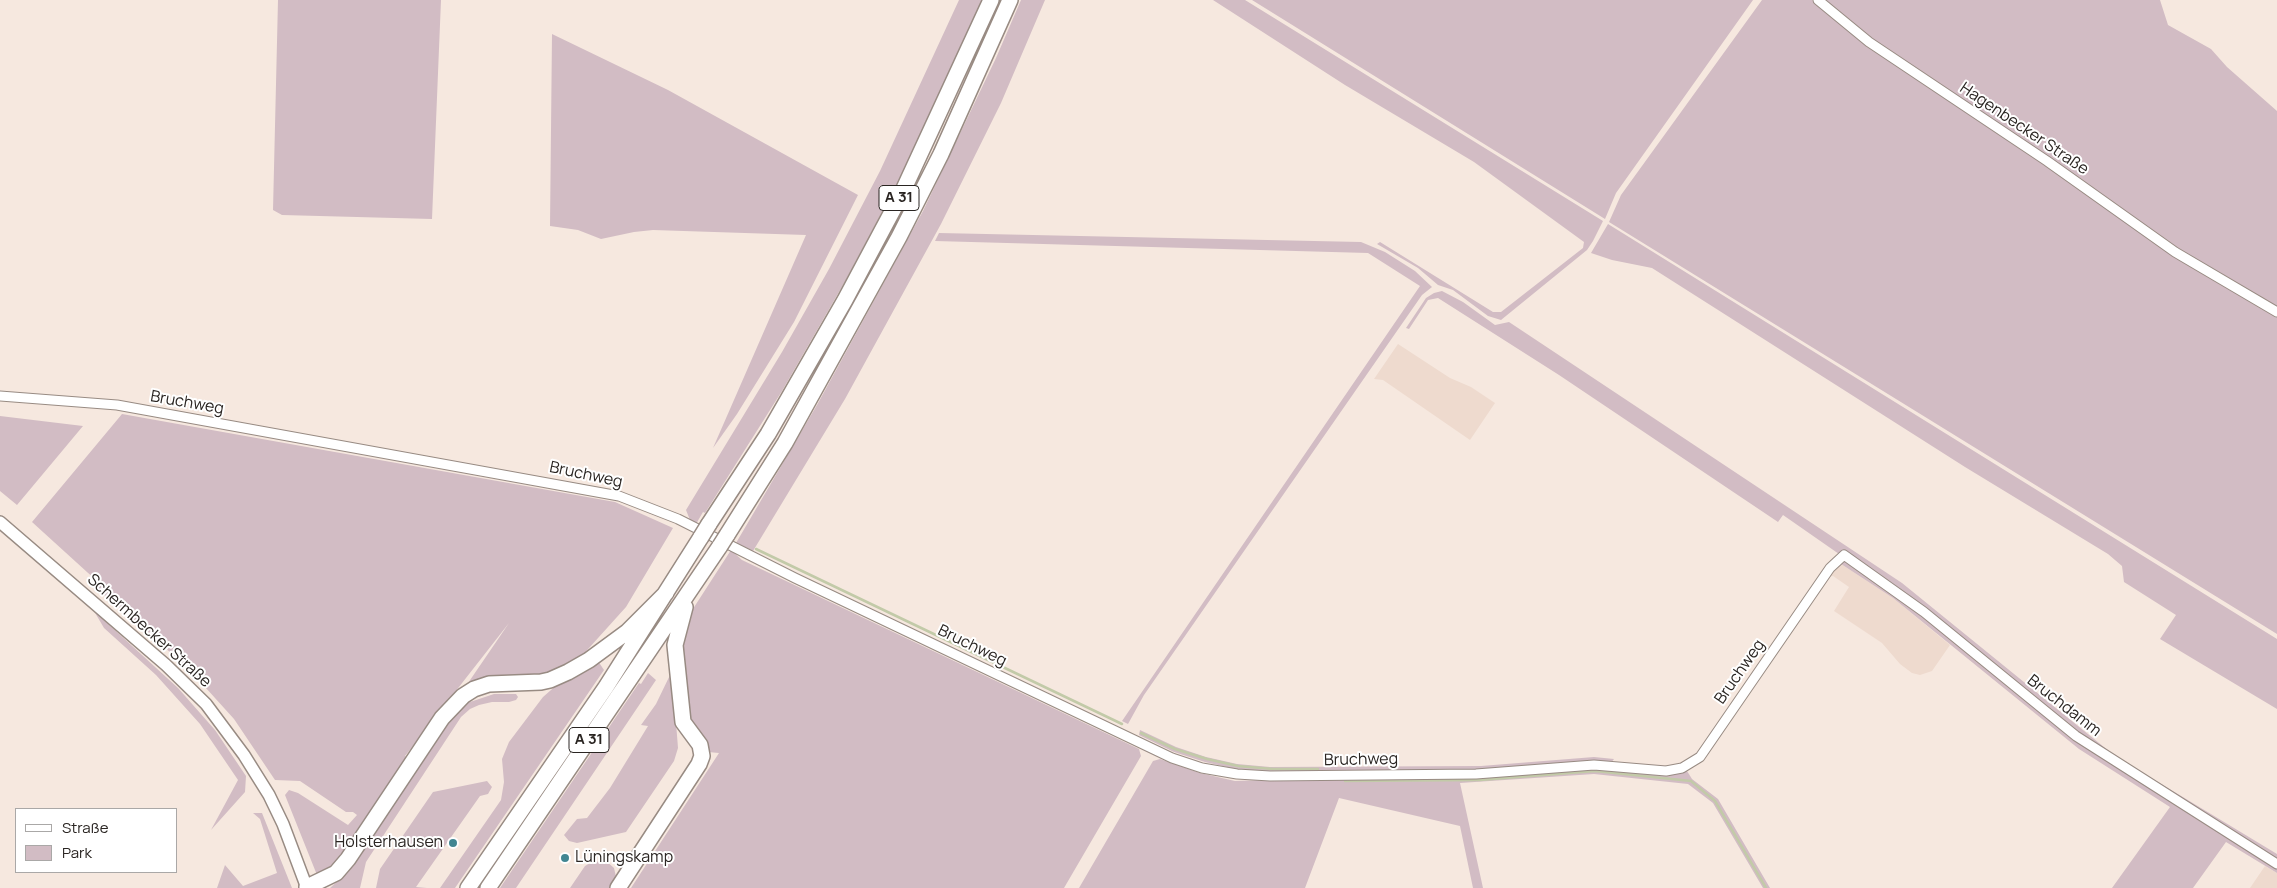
<!DOCTYPE html>
<meta charset="utf-8">
<style>
body{margin:0}
#map{position:relative;width:2277px;height:888px;overflow:hidden;background:#f6e8df;font-family:Manrope,sans-serif}
canvas{display:block}
.legend{position:absolute;left:15px;top:808px;width:162px;height:65px;box-sizing:border-box;background:#fff;border:1px solid #aaa8a7;margin:0;padding:6px 9px;list-style:none;font-size:15px;color:#2a2522}
.legend li{display:flex;align-items:center;gap:10px;height:25px}
.legend b{width:25px;border:1px solid #aaa8a7}
</style>
<div id="map">
<canvas width="2277" height="888"></canvas>
<ul class="legend">
<li><b style="height:6px;background:#fff"></b>Straße</li>
<li><b style="height:14px;background:#d2bcc4"></b>Park</li>
</ul>
</div>
<script>
const c = document.querySelector('canvas').getContext('2d');
c.lineJoin = 'round';
function fillPath(path, color) { c.fillStyle = color; c.fill(path, 'evenodd'); }
const poly = rows => new Path2D(rows.map(r => 'M' + r).join(''));
function stroke(path, color, width, dash) { c.strokeStyle = color; c.lineWidth = width; c.lineCap = dash ? 'butt' : 'round'; c.setLineDash(dash || []); c.stroke(path); }
function write(font, color, halo, rows, align = 'center') {
  c.font = font + ' Manrope,sans-serif'; c.lineWidth = 4; c.setLineDash([]); c.textBaseline = 'middle'; c.strokeStyle = halo; c.fillStyle = color; for (const [text, x, y, turn = 0] of rows) {
    c.save(); c.translate(x, y); c.rotate((+turn || 0) * Math.PI / 180); c.textAlign = isNaN(turn) ? turn : align; if (halo) c.strokeText(text, 0, 0); c.fillText(text, 0, 0); c.restore();
  }
}
fillPath(poly([
 [1398,344,1450,378,1471,387,1495,403,1470,440,1383,380,1374,379],
 [1838,562,1893,598,1950,645,1932,671,1920,675,1912,673,1900,664,1882,643,1834,611,1849,587,1833,576,1827,577],
 [2265,866,2277,873,2277,888,2250,888]
]), '#eedace');
fillPath(poly([
 [278,0,441,0,432,219,282,215,273,210],
 [959,0,982,0,951,71,899,180,847,278,782,391,705,513,703,512,696,524,692,525,686,510,782,352,829,269,880,171],
 [1021,0,1045,0,1001,103,941,224,845,399,753,551,736,543,817,405,923,211,996,58],
 [1213,0,1245,0,1603,221,1593,241,1587,250,1501,320,1488,316,1453,290,1438,285,1418,268,1377,244,1380,242,1493,312,1501,312,1583,248,1584,242,1474,162,1345,85],
 [1252,0,1753,0,1616,193,1605,219],
 [1762,0,1812,0,1867,45,1943,97,2277,316,2277,634,1609,222,1621,195],
 [1823,0,2160,0,2168,25,2211,49,2227,67,2277,111,2277,309,2205,268,1872,41],
 [552,34,668,90,858,195,794,322,737,414,713,448,806,235,653,230,634,232,601,239,578,230,550,226],
 [1608,224,2277,639,2277,709,2160,639,2176,615,2124,582,2122,566,2108,554,1965,467,1652,268,1612,260,1591,253],
 [939,233,1361,242,1385,252,1415,271,1432,287,1422,295,1144,695,1128,724,1122,721,1420,286,1368,253,935,241],
 [1442,291,1463,302,1495,325,1509,322,1902,583,2115,756,2277,854,2277,861,2092,744,1896,586,1851,555,1839,554,1783,515,1778,522,1559,375,1438,298,1428,300,1409,329,1406,328,1426,298,1434,293],
 [122,414,615,502,673,528,626,607,580,658,545,674,466,686,509,623,405,756,410,760,331,869,317,875,285,795,289,790,298,793,348,825,357,815,353,812,346,812,300,781,275,780,234,719,196,677,154,637,96,588,98,582,32,522],
 [0,416,83,426,17,505,0,491],
 [731,550,742,560,1139,749,1141,756,1064,888,631,888,719,753,708,752,688,725,682,644,689,615],
 [1844,560,1893,592,2086,748,2277,867,2277,873,2226,842,2193,888,2112,888,2170,807,2079,749,1893,598,1838,562],
 [94,611,178,688,215,730,246,776,245,792,211,830,238,780,200,724,156,675,104,628],
 [598,661,604,670,455,888,440,888,501,800,504,782,502,759,509,742,543,697,559,683],
 [672,671,678,748,674,761,626,832,577,843,569,841,564,835,577,819,587,818,610,788,648,726,641,725,656,704],
 [648,673,656,680,516,888,500,888,639,683,641,684],
 [494,694,516,694,518,697,516,700,509,702,492,702,479,705,470,709,461,717,366,862,360,888,330,888,349,871,455,714,467,703],
 [1140,730,1176,747,1206,757,1237,764,1270,767,1481,766,1594,757,1614,759,1611,763,1479,770,1271,773,1236,769,1205,762,1174,752,1139,735],
 [1160,759,1200,773,1235,781,1593,769,1668,774,1687,771,1692,779,1718,799,1770,888,1763,888,1713,803,1688,784,1594,774,1460,783,1483,888,1473,888,1460,826,1339,798,1305,888,1079,888,1153,761],
 [487,781,492,787,488,794,480,796,416,887,427,888,376,888,380,869,433,792],
 [253,813,262,813,292,888,217,888,225,865,243,886,277,873,260,819],
 [605,860,614,868,617,881,612,888,570,888,585,866,590,863]
]), '#d2bcc4');
stroke(poly([
 [756,549,1122,724],
 [1141,733,1175,749,1207,759,1238,766,1273,769,1318,769],
 [1345,781,1480,780,1595,771,1691,781,1715,801,1766,888]
]), '#c2caa8', 2.5);
const street = poly([
 [1818,0,1869,42,2047,161,2175,252,2277,312],
 [0,396,117,405,619,496,678,519,795,578,1172,758,1202,768,1237,774,1270,776,1476,774,1594,765,1666,771,1682,768,1700,757,1830,568,1844,555,1924,612,2076,736,2277,864]
]);
const secondary = poly([
 [0,522,166,665,206,704,244,755,269,795,283,824,307,888]
]);
const highway = poly([
 [709,524,768,434,845,300,902,193,991,0],
 [727,535,785,443,899,237,941,154,1010,0],
 [307,887,336,873,348,859,442,718,463,696,474,689,489,684,541,682,550,680,568,672,589,660,627,632,666,593],
 [468,888,606,687,701,537],
 [488,888,720,546],
 [618,888,699,764,702,756,700,745,683,722,675,645,685,607]
]);
stroke(street, '#988b83', 11);
stroke(secondary, '#988b83', 14);
stroke(highway, '#988b83', 18);
stroke(street, '#fff', 9);
stroke(secondary, '#fff', 11);
stroke(highway, '#fff', 15);
const highwayBridge = poly([
 [701,537,709,524],
 [720,546,727,535]
]);
stroke(highwayBridge, '#988b83', 18, []);
stroke(highwayBridge, '#fff', 15);
for (const [x, y, r, color] of [
 [453,843,5,"#418692"],
 [565,858,5,"#418692"]
]) { const dot = new Path2D(); dot.arc(x, y, r, 0, 2 * Math.PI); c.fillStyle = color; c.fill(dot); stroke(dot, '#fff', 2); }
for (const [x, y, w] of [
 [899,198,40],
 [589,740,40]
]) { const box = new Path2D(); box.roundRect(x - w / 2, y - 12.5, w, 25, 4); c.fillStyle = '#fff'; c.fill(box); stroke(box, '#2a2522', 1); }
write('bold 15px', '#2a2522', null, [
 ["A 31",899,198],
 ["A 31",589,740]
]);
write('16px', '#2a2522', '#fff', [
 ["Hagenbecker Straße",2024,129,34],
 ["Bruchweg",187,403,10],
 ["Bruchweg",586,475,12],
 ["Schermbecker Straße",149,631,42],
 ["Bruchweg",972,646,26],
 ["Bruchweg",1740,672,-55],
 ["Bruchdamm",2064,706,38],
 ["Bruchweg",1361,760,-1]
]);
write('16px', '#2a2522', '#fff', [
 ["Holsterhausen",443,843],
 ["Lüningskamp",575,858,"left"]
], 'right');
</script>
